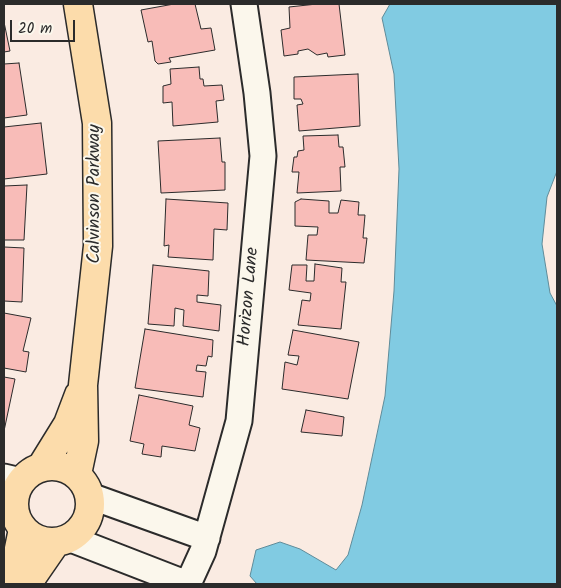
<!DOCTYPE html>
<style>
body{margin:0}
#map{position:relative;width:561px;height:588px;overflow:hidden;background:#faebe2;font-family:Kalam,sans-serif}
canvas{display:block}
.frame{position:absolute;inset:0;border:5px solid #2b2b2b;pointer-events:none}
.scale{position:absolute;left:10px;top:20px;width:65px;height:22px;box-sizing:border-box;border:2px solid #2b2b2b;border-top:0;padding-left:6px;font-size:15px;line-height:18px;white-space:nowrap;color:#2b2b2b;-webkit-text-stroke:4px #fbf7ec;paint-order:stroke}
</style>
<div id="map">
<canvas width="561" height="588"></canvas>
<div class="frame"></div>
<div class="scale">20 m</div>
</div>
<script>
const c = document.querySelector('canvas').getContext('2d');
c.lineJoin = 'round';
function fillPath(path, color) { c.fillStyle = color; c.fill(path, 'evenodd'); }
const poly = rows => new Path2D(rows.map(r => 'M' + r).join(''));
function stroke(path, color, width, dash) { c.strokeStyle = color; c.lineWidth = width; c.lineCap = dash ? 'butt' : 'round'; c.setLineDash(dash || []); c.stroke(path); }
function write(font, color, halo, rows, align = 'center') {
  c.font = font + ' Kalam,sans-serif'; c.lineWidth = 4; c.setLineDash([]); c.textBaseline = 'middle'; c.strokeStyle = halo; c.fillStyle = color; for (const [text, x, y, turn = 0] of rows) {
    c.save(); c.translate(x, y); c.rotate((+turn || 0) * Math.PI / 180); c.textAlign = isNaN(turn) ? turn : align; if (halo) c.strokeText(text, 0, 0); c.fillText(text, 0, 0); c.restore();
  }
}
const water = poly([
 [390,4,557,4,557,171,547,197,542,244,550,293,557,306,557,584,257,584,250,576,256,550,280,542,300,549,336,570,348,555,362,505,385,396,394,291,399,169,394,74,382,18,390,4]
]);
fillPath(water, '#81cbe2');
stroke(water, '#5f8b99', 1);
const building = poly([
 [174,4,195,4,201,29,211,28,215,50,169,58,171,62,158,64,155,61,152,41,148,42,141,10,174,4],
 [317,4,339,4,345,55,328,57,327,53,317,55,308,49,298,51,298,54,284,56,281,30,290,28,289,7,317,4],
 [4,22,10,51,4,52,4,22],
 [19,63,27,115,4,118,4,64,19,63],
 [199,67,200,79,203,79,204,86,222,85,224,100,216,101,218,122,173,126,172,102,163,103,163,86,171,84,170,69,199,67],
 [358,74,360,126,299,131,297,105,303,104,301,99,294,99,294,77,358,74],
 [41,123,47,174,4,179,4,127,41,123],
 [338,135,339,147,343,147,345,167,340,167,341,191,297,193,299,172,292,172,294,157,297,157,298,151,304,150,303,136,338,135],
 [220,138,222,162,225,162,225,190,161,193,158,141,220,138],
 [27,185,24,240,4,240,4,186,27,185],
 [166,199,228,203,227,230,214,229,213,260,168,257,169,245,164,246,166,199],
 [301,199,329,201,329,213,338,213,341,200,359,202,358,215,365,215,363,238,367,238,364,263,306,260,308,235,317,235,318,227,295,226,295,202,301,199],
 [4,247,24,248,22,302,4,301,4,247],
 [315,264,342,268,341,282,346,282,341,329,298,325,302,300,310,301,311,293,289,290,292,265,307,265,306,281,314,281,315,264],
 [153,265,209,271,208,296,197,295,197,302,221,305,219,331,183,326,184,310,175,308,174,326,148,324,153,265],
 [4,313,31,318,23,351,29,352,26,372,4,368,4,313],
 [145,329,213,340,212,357,208,356,206,366,197,365,196,371,206,372,203,397,135,388,145,329],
 [293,330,359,342,348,399,282,389,285,362,297,365,299,356,288,355,293,330],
 [4,377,15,379,4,431,4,377],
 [139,395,193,406,189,425,200,428,195,451,162,446,161,457,142,454,144,444,130,441,139,395],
 [306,410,344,417,342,436,301,432,306,410]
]);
fillPath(building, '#f8bcb8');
stroke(building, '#2b2b2b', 1);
const minor = poly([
 [4,477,21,481],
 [90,496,207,538],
 [4,506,16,518],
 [71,539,187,584],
 [188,584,203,551,239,421,263,156,257,93,244,4]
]);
const major = poly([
 '14 504a38 38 0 1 1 76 0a38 38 0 1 1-76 0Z',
 [42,466,68,424,79,395],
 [77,474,84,441,83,385,98,246,97,123,78,4],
 [10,584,14,573,23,529],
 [27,584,56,542]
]);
stroke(minor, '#2b2b2b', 29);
stroke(major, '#2b2b2b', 31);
stroke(minor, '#fbf7ec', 25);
stroke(major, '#fcdcab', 28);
write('18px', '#2b2b2b', '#fbf7ec', [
 ["Calvinson Parkway",96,194,-90],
 ["Horizon Lane",250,297,-85]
]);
</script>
